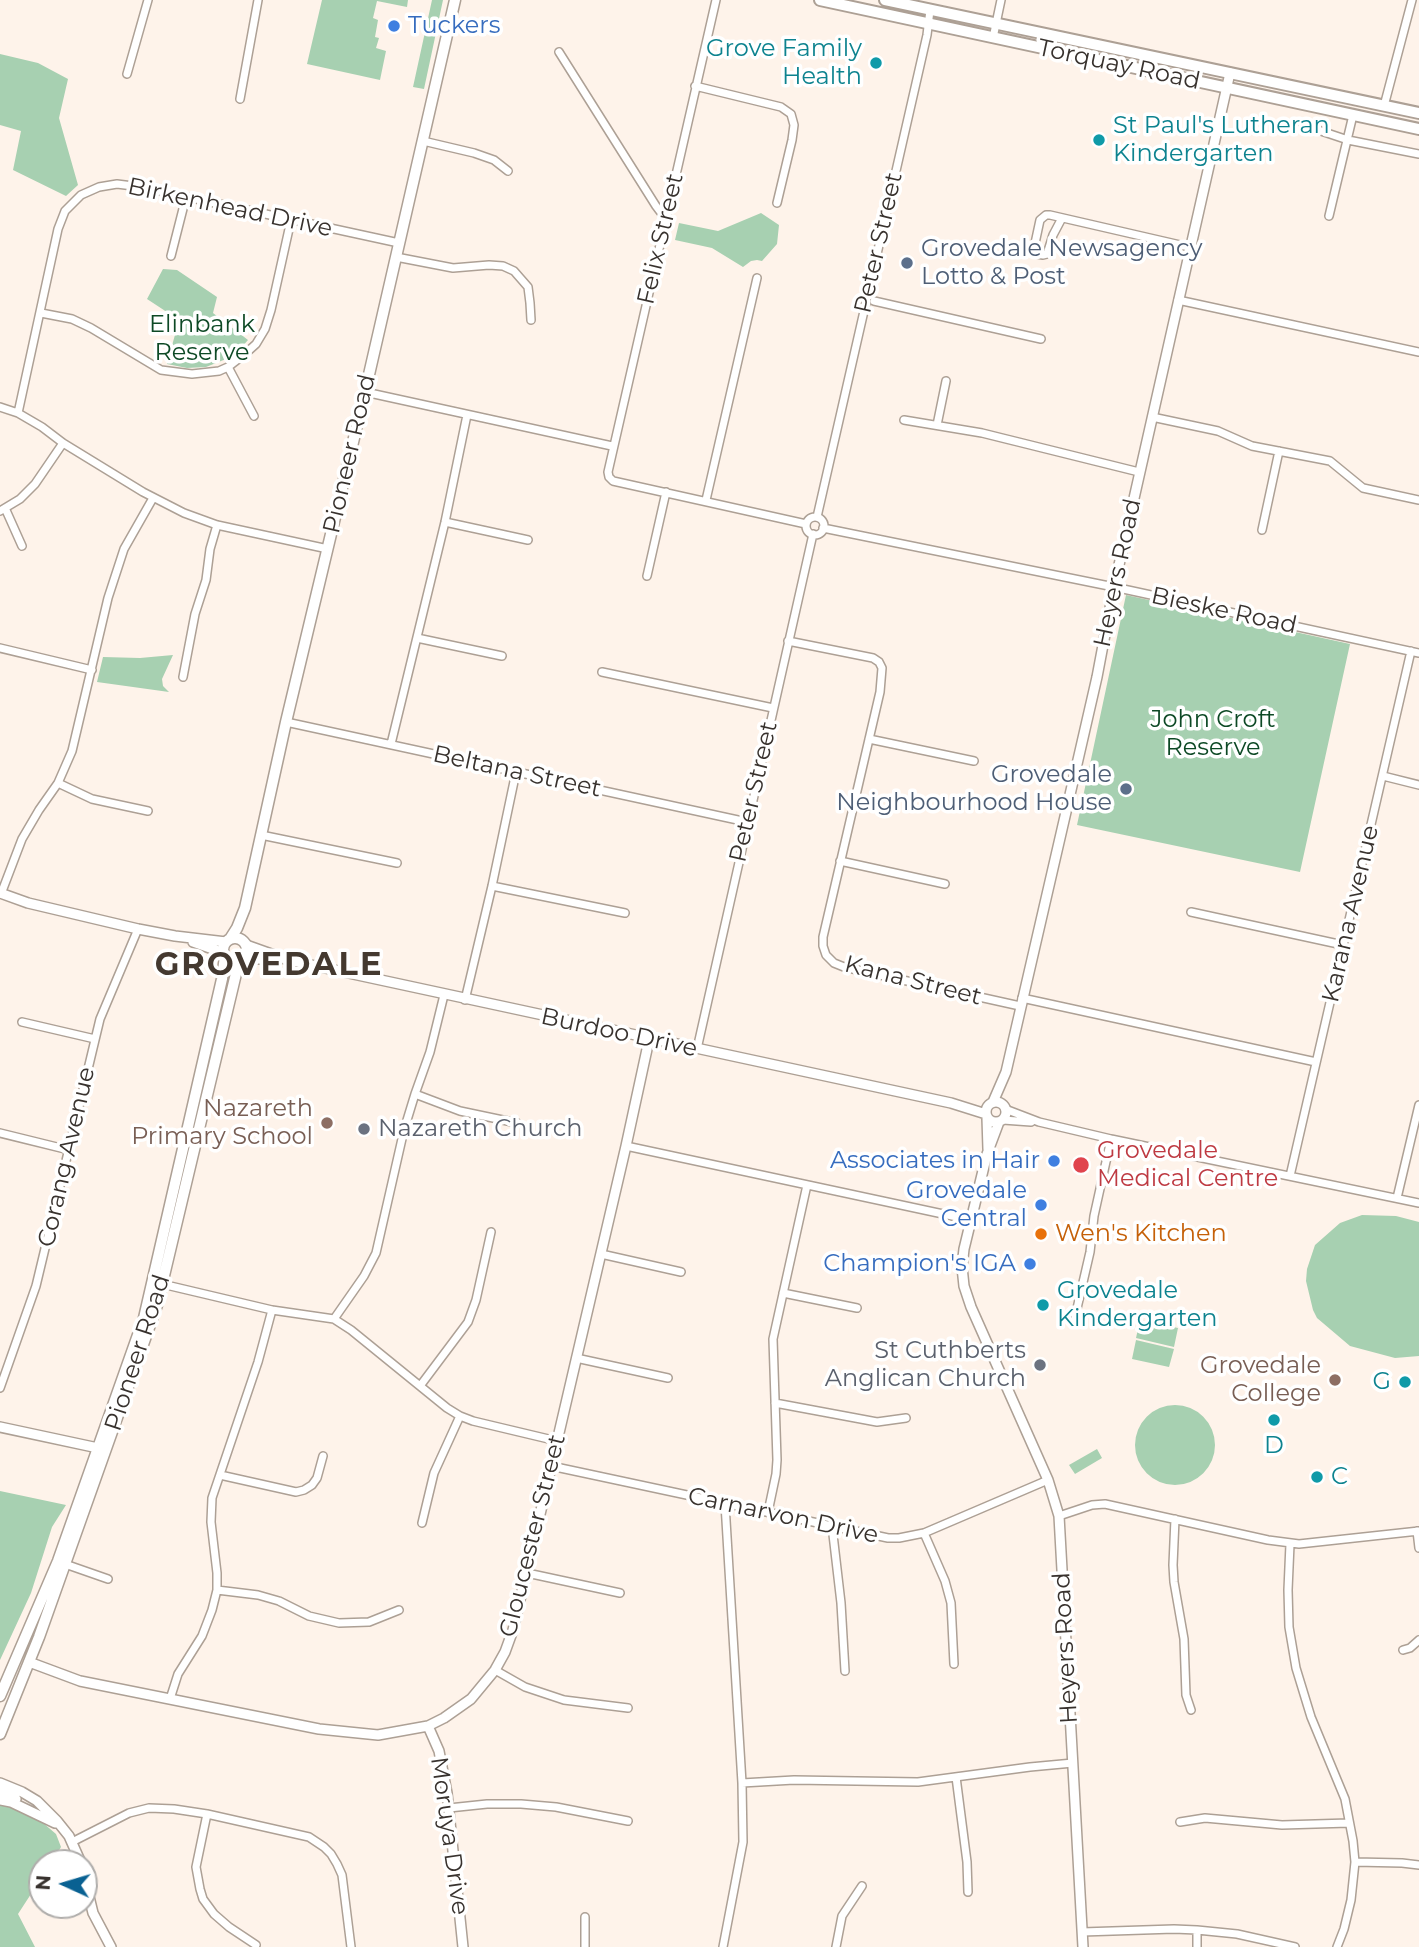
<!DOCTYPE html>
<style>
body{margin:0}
#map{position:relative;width:1419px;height:1947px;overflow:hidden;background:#fef3ea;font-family:Montserrat,sans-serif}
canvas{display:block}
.north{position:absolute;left:28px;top:1849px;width:70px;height:70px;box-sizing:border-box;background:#fff;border:2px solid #afadab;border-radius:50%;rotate:274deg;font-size:19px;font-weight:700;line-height:28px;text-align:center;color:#38322e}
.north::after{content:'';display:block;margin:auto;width:24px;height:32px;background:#096192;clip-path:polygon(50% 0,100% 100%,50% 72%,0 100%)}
</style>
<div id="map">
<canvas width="1419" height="1947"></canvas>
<div class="north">N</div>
</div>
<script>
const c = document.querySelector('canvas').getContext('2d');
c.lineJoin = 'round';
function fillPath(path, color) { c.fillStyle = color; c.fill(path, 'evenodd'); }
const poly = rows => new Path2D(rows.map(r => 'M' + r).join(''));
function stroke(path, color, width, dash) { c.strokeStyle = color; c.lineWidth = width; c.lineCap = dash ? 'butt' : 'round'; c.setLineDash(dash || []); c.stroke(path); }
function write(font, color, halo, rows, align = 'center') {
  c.font = font + ' Montserrat,sans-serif'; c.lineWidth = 7; c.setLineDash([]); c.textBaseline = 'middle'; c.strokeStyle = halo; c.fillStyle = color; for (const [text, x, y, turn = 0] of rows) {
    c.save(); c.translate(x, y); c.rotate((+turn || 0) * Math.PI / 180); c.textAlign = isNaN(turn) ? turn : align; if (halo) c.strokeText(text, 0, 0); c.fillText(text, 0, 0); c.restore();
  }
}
fillPath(poly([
 [322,0,408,0,407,7,377,1,373,18,378,20,375,37,379,38,376,48,386,51,380,80,307,64],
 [432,0,443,0,424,89,413,87],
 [0,54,38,63,68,79,59,118,78,185,66,196,13,170,21,131,0,125],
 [761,213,779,225,777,244,762,261,757,260,751,261,743,267,712,248,675,240,679,223,718,231],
 [163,269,177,270,217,297,213,313,248,340,241,348,226,359,206,367,187,368,167,364,179,320,147,299],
 [1126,595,1350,644,1300,872,1077,825],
 [173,655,162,679,163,686,169,692,97,682,103,657,140,658],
 [1362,1215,1396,1216,1419,1222,1419,1356,1395,1358,1350,1346,1317,1318,1313,1310,1306,1281,1307,1269,1315,1245,1340,1223],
 [1140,1320,1178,1328,1174,1347,1136,1338],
 [1136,1340,1174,1349,1169,1367,1132,1359],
 '1135 1445a40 40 0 1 1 80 0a40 40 0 1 1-80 0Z',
 [1097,1449,1102,1458,1075,1474,1069,1465],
 [0,1491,66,1505,52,1527,31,1593,0,1660],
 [0,1803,9,1804,42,1822,56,1834,61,1847,51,1863,42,1863,42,1877,18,1914,35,1947,0,1947]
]), '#a7d0b1');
const minor = poly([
 [716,0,608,472,609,477,613,481,806,524],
 [993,38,1001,0],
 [559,52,656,206,665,218],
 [127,74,148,0],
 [695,86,781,107,791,114,794,125,792,140,777,203],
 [240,99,258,0],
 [1384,106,1412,0],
 [1303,125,1348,140,1419,154],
 [423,141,474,153,494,160,508,171],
 [1329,216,1353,115],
 [1062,218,1053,235,1047,254,1043,255,1037,254,1034,248,1040,220,1046,215,1050,215,1189,247],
 [171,256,186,197],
 [396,257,453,268,489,265,503,266,514,271,528,287,530,303,531,320],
 [1178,300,1419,352],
 [874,301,1041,339],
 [41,313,72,319,91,328,161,370,192,374,219,371,228,367,246,353,256,344,265,329,271,310,291,220],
 [228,367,254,416],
 [365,392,612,446],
 [0,407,18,413,42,427,63,443,143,492,184,513,217,525,328,549],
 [18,413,58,229,65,211,81,195,99,187,117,184,141,187,399,243],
 [1152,417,1218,431,1252,446,1330,461,1363,488,1419,500],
 [904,420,982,433,1139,472],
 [937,425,946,381],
 [706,500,757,278],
 [5,508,22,546],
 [0,511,20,499,35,484,63,443],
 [817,517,927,35,930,10],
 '806 526a9 9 0 1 1 18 0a9 9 0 1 1-18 0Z',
 [445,522,528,540],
 [823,528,1114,587,1419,653],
 [1262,530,1279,451],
 [647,576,666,492],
 [417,638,502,656],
 [788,641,873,658,879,662,882,668,880,692,823,937,823,946,826,955,834,963,844,967,1020,1006],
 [0,648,92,670],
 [602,672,773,708],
 [183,677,195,614,206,580,210,549,217,525],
 [286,722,747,822],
 [869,739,974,761],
 [391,744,445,522,467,415],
 [1383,776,1419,785],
 [58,783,92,799,148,811],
 [261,835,397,863],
 [840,861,945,884],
 [492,886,625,913],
 [1,894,22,839,39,810,58,783,72,751,108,598,124,549,153,498],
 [1191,912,1343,945],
 [1022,998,1316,1062],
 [465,1000,492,886,516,772],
 [22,1022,95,1039],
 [697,1049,813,534],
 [415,1094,460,1111,517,1123],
 [1005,1109,1039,1122,1111,1139,1419,1203],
 [1003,1120,1031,1122],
 [0,1133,69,1150],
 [626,1146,971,1220],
 [1290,1176,1411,651],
 [1397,1198,1419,1105],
 [601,1254,681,1272],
 [162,1284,272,1310,334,1319,351,1330,447,1408,460,1416,473,1421,557,1441],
 [783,1293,857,1308],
 [1075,1317,1090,1252,1094,1216,1111,1139],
 [334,1319,364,1276,376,1253,404,1130,415,1094,430,1052,444,995],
 [576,1358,668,1378],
 [420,1386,468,1322,476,1300,491,1232],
 [0,1388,36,1286,100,1019,138,929],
 [775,1403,877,1422,906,1418],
 [551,1466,888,1538,899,1538,924,1533,1048,1480],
 [220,1475,296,1492,304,1490,312,1485,317,1478,323,1456],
 [768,1512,776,1474,777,1460,773,1339,807,1185],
 [1059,1516,1092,1505,1105,1504,1268,1540,1299,1544,1419,1531],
 [1175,1519,1173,1565,1174,1582,1184,1639,1186,1695,1191,1710],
 [422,1523,434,1473,460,1416],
 [832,1526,841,1603,845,1671],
 [1417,1531,1419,1548],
 [924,1533,945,1581,951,1603,954,1664],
 [1290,1544,1288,1590,1289,1627,1296,1668,1311,1717,1345,1799,1353,1841,1355,1862,1351,1900,1344,1929,1337,1947],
 [65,1564,108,1579],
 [527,1573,620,1593],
 [217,1590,258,1595,279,1601,309,1616,339,1623,369,1622,399,1610],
 [1403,1650,1410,1648,1419,1640],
 [495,1670,525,1687,564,1700,628,1708],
 [170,1699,178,1674,202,1636,212,1610,217,1590,217,1573,211,1522,212,1498,258,1362,272,1310],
 [956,1777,967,1862,968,1892],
 [742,1783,794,1780,918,1782,1030,1767,1073,1763],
 [449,1808,487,1804,521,1804,556,1807,628,1821],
 [207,1814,196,1867,200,1889,203,1899,214,1914,229,1927,256,1945],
 [1180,1822,1205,1818,1282,1825,1349,1823],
 [72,1842,129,1813,149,1808,174,1809,207,1814,309,1837,324,1847,331,1854,337,1864,342,1875,351,1947],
 [1355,1862,1402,1863,1419,1865],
 [1082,1932,1174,1929,1197,1930,1237,1934,1295,1947],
 [585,1947,585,1917],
 [723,1947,743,1842,742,1783,725,1504],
 [836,1947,842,1916,862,1886],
 [1197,1947,1197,1930]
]);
const tertiary = poly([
 [0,893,28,903,138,929,175,936,226,942],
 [193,942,224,953],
 [246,945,288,960,951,1103,986,1114],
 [244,958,275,960],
 '986 1112a10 10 0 1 1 20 0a10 10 0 1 1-20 0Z',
 [993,1102,1006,1072,1069,799,1097,677,1114,587,1230,73],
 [987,1118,988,1149],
 [999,1122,987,1154,964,1249,962,1267,964,1286,971,1307,1048,1480,1059,1516,1083,1947],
 [0,1427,98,1448],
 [29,1662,80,1681,319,1729,378,1735,428,1726,444,1718,471,1699,495,1670,505,1652,513,1630,626,1146,649,1040],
 [428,1726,439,1751,447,1793,463,1947],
 [0,1783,22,1792,37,1801,57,1821,69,1836,81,1863],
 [0,1792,16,1799],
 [0,1800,11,1802,55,1823],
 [84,1876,93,1913,111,1947]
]);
const secondary = poly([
 '223 950a12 12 0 1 1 24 0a12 12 0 1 1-24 0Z',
 [230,939,237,928,245,908,286,722,365,392,455,0],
 [0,1696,58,1561,144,1318,222,979,225,956],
 [0,1734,39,1637,157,1305,239,961]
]);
const primary = poly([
 [820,0,1419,129],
 [885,0,1419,113]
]);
stroke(minor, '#ada095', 10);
stroke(tertiary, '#ada095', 12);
stroke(secondary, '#ada095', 13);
stroke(primary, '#ada095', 14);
stroke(minor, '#fff', 7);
stroke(tertiary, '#fff', 9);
stroke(secondary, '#fff', 10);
stroke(primary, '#fff', 10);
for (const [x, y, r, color] of [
 [394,26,7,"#3f7fe0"],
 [876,63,7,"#0f9aa8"],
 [1099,140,7,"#0f9aa8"],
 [907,263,7,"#5c6f8a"],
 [1126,789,7,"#5c6f8a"],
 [327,1123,7,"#8d6e63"],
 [364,1129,7,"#6b7280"],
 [1054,1161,7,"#3f7fe0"],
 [1081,1165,9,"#e0444e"],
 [1041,1205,7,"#3f7fe0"],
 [1041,1234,7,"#e8710a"],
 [1030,1264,7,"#3f7fe0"],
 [1043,1305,7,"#0f9aa8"],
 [1040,1365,7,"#6b7280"],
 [1335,1380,7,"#8d6e63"],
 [1405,1382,7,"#0f9aa8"],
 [1274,1420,7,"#0f9aa8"],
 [1317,1477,7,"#0f9aa8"]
]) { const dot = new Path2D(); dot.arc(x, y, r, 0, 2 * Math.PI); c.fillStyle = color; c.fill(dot); stroke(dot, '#fff', 2.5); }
write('24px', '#366cbe', '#fff', [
 ["Tuckers",408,26,"left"],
 ["Associates in Hair",1040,1161],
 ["Grovedale",1027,1191],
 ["Central",1027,1219],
 ["Champion's IGA",1016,1264]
], 'right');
write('24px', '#0d838f', '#fff', [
 ["Grove Family",862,49,"right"],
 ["Health",862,77,"right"],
 ["St Paul's Lutheran",1113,126],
 ["Kindergarten",1113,154],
 ["Grovedale",1057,1291],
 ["Kindergarten",1057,1319],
 ["G",1391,1382,"right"],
 ["D",1274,1446,"center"],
 ["C",1331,1477]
], 'left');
write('24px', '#38322e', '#fff', [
 ["Torquay Road",1119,65,12],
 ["Birkenhead Drive",230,208,12],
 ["Felix Street",661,239,-77],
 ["Peter Street",879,243,-77],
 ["Pioneer Road",350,454,-77],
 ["Heyers Road",1118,573,-78],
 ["Bieske Road",1224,611,12],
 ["Beltana Street",517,772,12],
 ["Peter Street",754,792,-77],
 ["Karana Avenue",1351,914,-77],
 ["Kana Street",913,981,14],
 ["Burdoo Drive",619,1033,12],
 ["Corang Avenue",67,1157,-77],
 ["Pioneer Road",138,1353,-72],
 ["Carnarvon Drive",783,1516,12],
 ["Gloucester Street",533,1536,-76],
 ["Heyers Road",1066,1648,-93],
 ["Moruya Drive",449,1836,82]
]);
write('24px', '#4e5e75', '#fff', [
 ["Grovedale Newsagency",921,249],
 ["Lotto & Post",921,277],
 ["Grovedale",1112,775,"right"],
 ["Neighbourhood House",1112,803,"right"]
], 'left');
write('24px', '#0d4925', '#fff', [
 ["Elinbank",202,325],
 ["Reserve",202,353],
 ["John Croft",1213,720],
 ["Reserve",1213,748]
]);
write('24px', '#785e54', '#fff', [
 ["Nazareth",313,1109],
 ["Primary School",313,1137],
 ["Grovedale",1321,1366],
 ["College",1321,1394]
], 'right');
write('24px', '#5b616d', '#fff', [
 ["Nazareth Church",378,1129],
 ["St Cuthberts",1026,1351,"right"],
 ["Anglican Church",1026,1379,"right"]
], 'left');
write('24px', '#be3a42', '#fff', [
 ["Grovedale",1097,1151],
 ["Medical Centre",1097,1179]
], 'left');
write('24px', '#c56008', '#fff', [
 ["Wen's Kitchen",1055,1234]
], 'left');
c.letterSpacing = '2px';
write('bold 32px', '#443930', '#fff', [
 ["GROVEDALE",269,966]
]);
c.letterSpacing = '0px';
</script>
